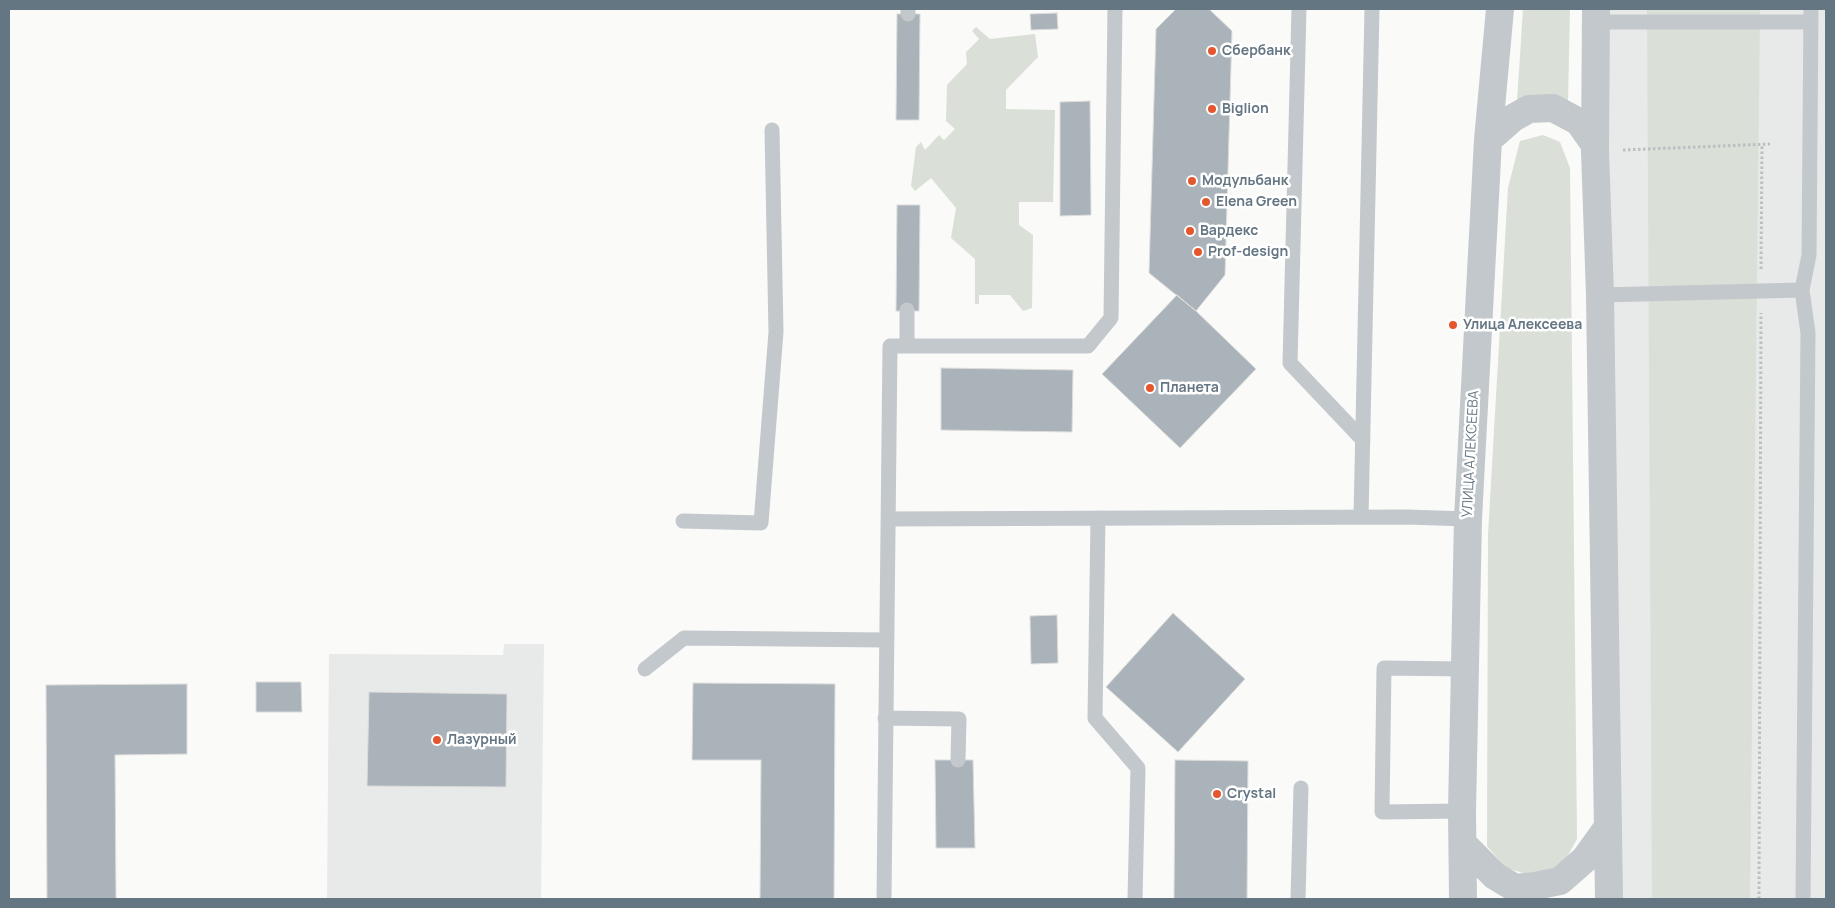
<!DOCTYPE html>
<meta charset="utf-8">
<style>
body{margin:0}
#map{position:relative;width:1835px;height:908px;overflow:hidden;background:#fafaf8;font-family:Manrope,sans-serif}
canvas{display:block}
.frame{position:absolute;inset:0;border:10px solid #657683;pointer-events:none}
</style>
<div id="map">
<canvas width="1835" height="908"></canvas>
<div class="frame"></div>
</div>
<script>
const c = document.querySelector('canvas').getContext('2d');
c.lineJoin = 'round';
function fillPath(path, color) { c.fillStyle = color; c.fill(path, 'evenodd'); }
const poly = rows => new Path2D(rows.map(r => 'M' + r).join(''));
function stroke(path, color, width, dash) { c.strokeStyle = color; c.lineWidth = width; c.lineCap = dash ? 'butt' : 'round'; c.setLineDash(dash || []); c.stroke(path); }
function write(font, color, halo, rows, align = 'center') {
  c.font = font + ' Manrope,sans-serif'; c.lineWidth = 5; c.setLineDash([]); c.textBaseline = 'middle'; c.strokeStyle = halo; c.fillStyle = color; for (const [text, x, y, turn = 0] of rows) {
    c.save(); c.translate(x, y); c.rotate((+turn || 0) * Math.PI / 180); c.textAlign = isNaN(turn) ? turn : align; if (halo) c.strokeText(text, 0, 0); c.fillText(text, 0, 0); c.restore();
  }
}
fillPath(poly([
 [1596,9,1826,9,1826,899,1609,899],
 [504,644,544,644,541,899,327,899,329,654,503,655]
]), '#e8e9e9');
fillPath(poly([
 [1523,9,1570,9,1568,103,1517,102],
 [1647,9,1760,9,1750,899,1652,899],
 [976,27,990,39,1035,34,1038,57,1006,90,1006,109,1055,110,1053,202,1019,202,1019,225,1033,235,1032,308,1023,311,1010,295,979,295,979,304,975,304,975,259,951,238,956,208,931,178,915,191,911,186,916,147,921,142,925,150,939,135,944,140,955,129,946,121,947,85,967,64,966,52,979,39,972,31],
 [1543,135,1560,142,1570,168,1577,839,1560,870,1537,877,1506,868,1487,846,1488,535,1508,188,1520,141]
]), '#dadfd7');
const building = poly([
 [1176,9,1209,9,1232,31,1225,275,1196,311,1149,273,1156,29,1176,9],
 [1057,13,1058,29,1031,30,1030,14,1057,13],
 [897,14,920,14,919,120,896,120,897,14],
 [1090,101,1091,215,1060,216,1060,102,1090,101],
 [897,205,920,205,919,311,896,311,897,205],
 [1177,295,1196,311,1256,369,1180,448,1102,374,1177,295],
 [941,368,1073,370,1072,432,941,430,941,368],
 [1173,613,1245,679,1178,752,1106,687,1173,613],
 [1057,615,1058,663,1031,664,1030,616,1057,615],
 [256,682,301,682,302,712,256,712,256,682],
 [693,683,835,684,834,899,760,899,761,760,692,760,693,683],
 [187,684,187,754,115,755,116,899,47,899,46,685,187,684],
 [369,692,507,694,506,787,367,786,369,692],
 [935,760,973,760,975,848,936,848,935,760],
 [1175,760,1248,761,1247,899,1174,899,1175,760]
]);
fillPath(building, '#aab3b9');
stroke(building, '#dcdcda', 1);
stroke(poly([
 [1623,150,1770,144],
 [1761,269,1762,144],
 [1759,899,1761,313]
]), '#bbbfc2', 3, [2.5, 2.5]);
stroke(poly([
 [908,9,908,14],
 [1299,9,1290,363,1363,440],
 [1596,22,1811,22],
 [1600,295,1802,290],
 [907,346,907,310],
 [1361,517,1372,9],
 [1098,518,1095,718,1138,768,1135,899],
 [888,519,1406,517,1468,519],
 [683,521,761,523,776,332,772,130],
 [645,669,684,638,886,640],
 [885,718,959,719,958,760],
 [1462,811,1382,812,1384,668,1465,669],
 [884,899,890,346,1088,346,1111,318,1115,9],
 [1298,899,1301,788],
 [1803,899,1808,333,1802,290,1809,255,1811,9]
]), '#c3c8cc', 15);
stroke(poly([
 [1596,9,1595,151,1600,295,1609,899],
 [1488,140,1513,118,1529,109,1553,108,1579,122,1595,145],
 [1464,845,1495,876,1515,888,1535,886,1560,881,1585,859,1608,827],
 [1463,899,1462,811,1468,519,1488,140,1500,9]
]), '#c3c8cc', 28);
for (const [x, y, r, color] of [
 [1212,51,5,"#e4572e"],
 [1212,109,5,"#e4572e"],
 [1192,181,5,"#e4572e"],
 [1206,202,5,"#e4572e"],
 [1190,231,5,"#e4572e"],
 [1198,252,5,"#e4572e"],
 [1453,325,5,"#e4572e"],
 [1150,388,5,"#e4572e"],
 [437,740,5,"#e4572e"],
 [1217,794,5,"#e4572e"]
]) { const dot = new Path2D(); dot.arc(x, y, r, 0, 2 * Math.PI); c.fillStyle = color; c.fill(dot); stroke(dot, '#fff', 2); }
write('bold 14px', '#657683', '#fff', [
 ["Сбербанк",1222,51],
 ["Biglion",1222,109],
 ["Модульбанк",1202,181],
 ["Elena Green",1216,202],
 ["Вардекс",1200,231],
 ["Prof-design",1208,252],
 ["Улица Алексеева",1463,325],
 ["Планета",1160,388],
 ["Лазурный",447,740],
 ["Crystal",1227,794]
], 'left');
write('14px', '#657683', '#fff', [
 ["УЛИЦА АЛЕКСЕЕВА",1471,454,-87]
]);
</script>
